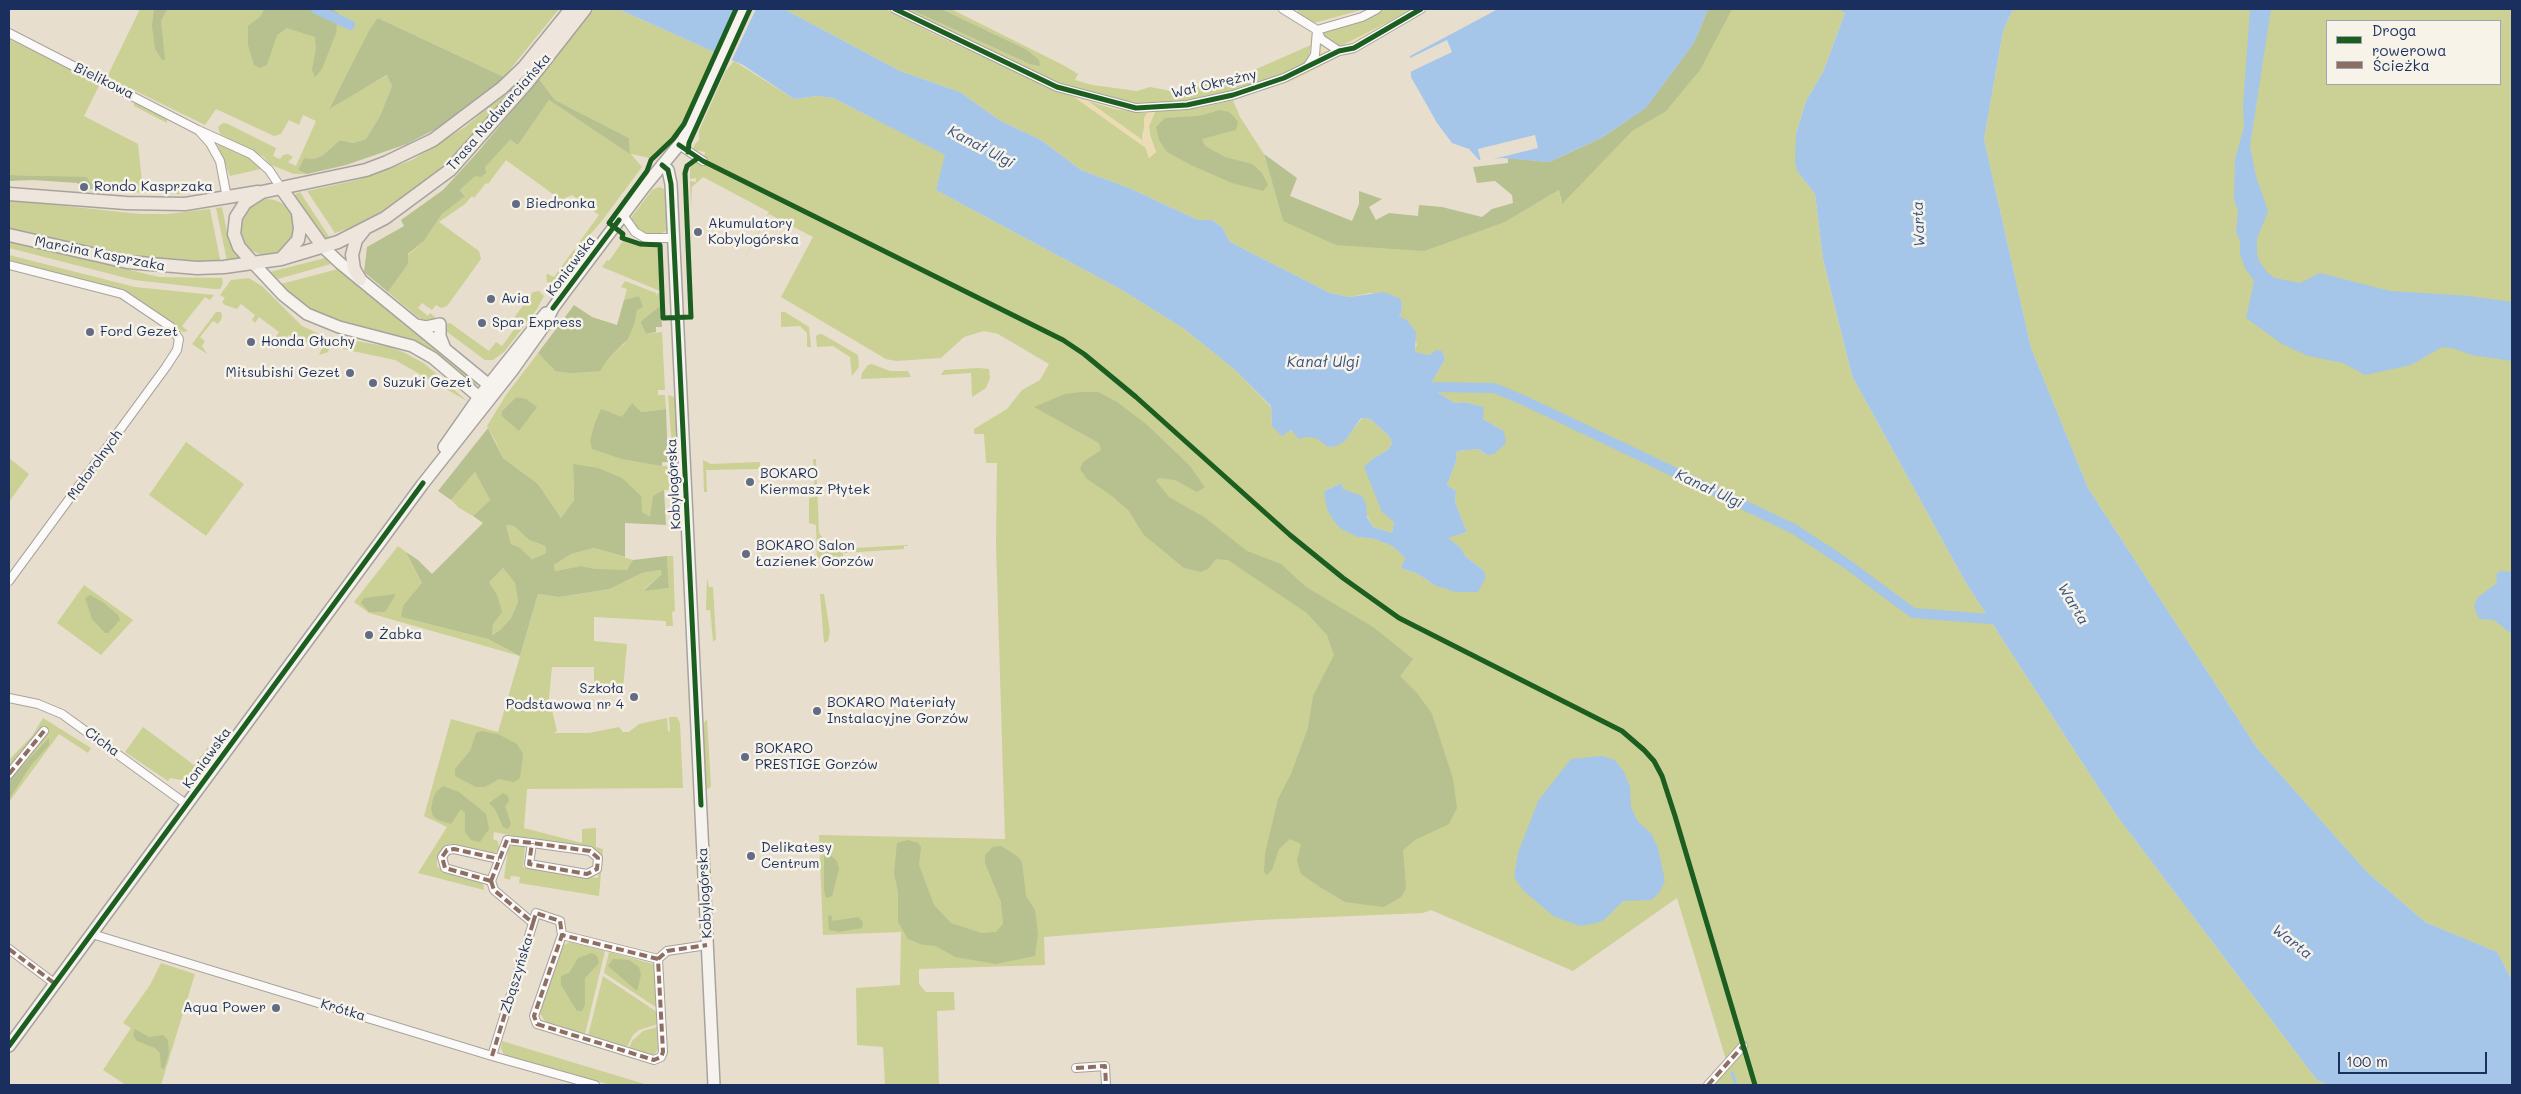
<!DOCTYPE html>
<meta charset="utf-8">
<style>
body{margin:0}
#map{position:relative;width:2521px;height:1094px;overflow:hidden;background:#e8dece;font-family:Mali,sans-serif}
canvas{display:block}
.frame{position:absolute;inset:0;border:10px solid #1b2f5e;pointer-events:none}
.legend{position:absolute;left:2326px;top:20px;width:175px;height:65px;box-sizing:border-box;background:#f7f3e8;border:1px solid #9fa5b1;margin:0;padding:6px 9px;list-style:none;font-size:15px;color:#1b2f5e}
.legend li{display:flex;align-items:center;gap:10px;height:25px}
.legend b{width:25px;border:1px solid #9fa5b1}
.scale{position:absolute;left:2338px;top:1052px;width:149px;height:22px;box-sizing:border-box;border:2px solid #1b2f5e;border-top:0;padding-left:6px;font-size:15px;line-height:18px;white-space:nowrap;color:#1b2f5e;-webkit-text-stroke:4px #f7f3e8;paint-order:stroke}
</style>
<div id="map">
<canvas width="2521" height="1094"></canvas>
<div class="frame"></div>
<ul class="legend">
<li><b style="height:6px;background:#1b5e20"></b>Droga rowerowa</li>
<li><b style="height:6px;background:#8d6e63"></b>Ścieżka</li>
</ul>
<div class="scale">100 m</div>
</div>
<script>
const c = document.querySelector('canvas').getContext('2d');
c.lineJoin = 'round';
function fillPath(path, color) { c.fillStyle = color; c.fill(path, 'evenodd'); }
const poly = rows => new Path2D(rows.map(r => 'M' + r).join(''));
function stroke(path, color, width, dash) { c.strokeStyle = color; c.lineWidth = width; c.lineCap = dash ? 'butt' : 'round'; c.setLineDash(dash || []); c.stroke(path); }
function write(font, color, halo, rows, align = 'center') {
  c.font = font + ' Mali,sans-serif'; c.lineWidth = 5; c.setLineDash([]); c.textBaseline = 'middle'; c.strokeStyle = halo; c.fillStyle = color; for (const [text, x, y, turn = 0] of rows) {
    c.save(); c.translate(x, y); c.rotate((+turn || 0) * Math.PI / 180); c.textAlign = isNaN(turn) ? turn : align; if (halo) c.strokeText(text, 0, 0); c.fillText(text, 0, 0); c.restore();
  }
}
fillPath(poly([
 [140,9,559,9,504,77,378,18,329,108,388,75,392,86,380,116,366,139,353,143,340,140,323,155,314,159,304,158,298,170,307,174,294,174,271,165,264,157,220,134,218,127,223,123,228,124,276,148,273,156,280,159,283,155,288,154,293,157,288,162,296,166,316,121,303,115,299,125,289,120,281,134,274,136,216,109,205,125,107,77],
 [594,9,618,9,714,52,682,123,672,137,650,158,631,154,642,167,601,222,581,245,579,244,574,250,576,252,552,285,547,282,546,275,548,274,554,277,599,215,572,195,561,200,506,160,488,184,486,183,474,198,472,196,465,204,439,222,479,251,481,259,447,306,441,308,436,305,432,310,422,303,418,308,428,316,430,313,435,317,436,321,433,324,419,318,388,292,408,264,408,255,424,241,442,214,465,195,460,190,510,140,518,145,549,100,630,153,629,138,555,100,539,79],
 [784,9,885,9,940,37,1069,95,1114,109,1147,113,1142,137,1149,158,1156,152,1150,135,1149,126,1155,112,1161,109,1199,108,1233,100,1240,117,1264,154,1283,221,1505,222,1559,190,1561,202,1719,9,1838,9,1845,13,1823,72,1806,101,1796,134,1797,171,1815,194,1823,259,1852,376,1966,583,2117,816,2317,1080,2329,1085,1709,1085,1727,1063,1677,898,1573,971,1431,910,1423,913,1259,920,1044,937,1045,965,919,969,919,984,926,992,954,992,955,1010,937,1011,939,1085,885,1085,883,1047,857,1045,856,988,900,985,901,932,823,935,819,835,1005,839,996,545,997,463,986,463,984,434,974,434,974,429,1007,409,1022,390,1040,380,1049,364,998,334,984,331,964,337,941,358,896,361,886,359,781,297,813,237,769,214,740,267,769,212,703,177,692,187,691,209,690,181,696,182,696,178,690,179,690,166,696,161,702,165,705,152,692,150,695,144,699,140,699,131,725,72,734,61,794,99,818,96,833,98,946,155,936,190,1122,290,1183,328,1234,369,1271,407,1272,426,1317,438,1328,447,1336,446,1345,440,1362,418,1370,419,1389,436,1392,443,1388,450,1374,458,1394,522,1392,533,1373,527,1356,495,1343,489,1342,483,1324,491,1358,537,1375,539,1394,547,1405,558,1401,568,1418,574,1434,585,1483,570,1466,557,1460,547,1447,538,1467,532,1455,502,1456,491,1447,485,1456,461,1457,451,1478,449,1487,455,1504,431,1483,419,1483,407,1464,402,1455,403,1429,387,1445,359,1442,351,1430,355,1414,352,1417,344,1399,316,1402,311,1401,299,1370,293,1349,297,1330,293,1230,242,1222,227,1212,220,1198,220,1129,188,1081,170,1041,140,999,120,960,92,900,71],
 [900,9,951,9,1065,66,1078,74,1075,80,1092,85,1137,91,1150,87,1176,92,1254,70,1311,45,1308,63,1284,78,1188,102,1141,104,1100,98,1074,90],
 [1299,9,1365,9,1310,24,1296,13],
 [1377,9,1414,9,1341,46,1326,41,1317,30],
 [2013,9,2512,9,2512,980,2497,952,2425,922,2366,871,2257,748,2088,488,2031,348,1984,139,2003,31],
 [2327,21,2500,21,2500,84,2327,84],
 [9,39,100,83,167,118,167,123,134,106,134,101,100,84,84,116,138,144,143,191,199,188,201,191,179,194,103,191,105,185,47,176,9,175],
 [517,83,460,149,428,180,400,200,359,225,335,233,307,191,357,180,412,160,465,127],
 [216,141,247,156,261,169,230,176],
 [659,187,664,189,666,195,668,230,660,234,646,234,636,227,631,218,652,190],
 [300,192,330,238,324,238,294,195],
 '239 227a28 28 0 1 1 56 0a28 28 0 1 1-56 0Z',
 [9,200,140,214,167,214,210,209,220,259,220,261,186,262,134,257,9,229],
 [222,207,229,242,240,259,227,261,216,208],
 [9,241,159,277,222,278,223,283,220,289,214,289,134,280,9,248],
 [623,241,639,246,658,248,660,291,602,267,607,260,609,261],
 [9,255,135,287,214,295,210,300,205,297,182,326,188,331,183,332,124,291,9,260],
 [325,258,331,264,278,279,270,272],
 [338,269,476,382,477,385,474,385,420,344,400,336,348,325,316,313,295,299,281,284],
 [249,278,262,286,302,326,326,337,328,344,331,345,328,352,319,355,322,348,288,335,285,341,275,338,279,332,259,317,255,323,252,320,255,315,241,304,237,309,225,305,222,302,225,298,220,295,231,280],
 [625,281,656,293,656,297,657,293,661,294,661,305,640,322,646,334,662,332,665,390,658,390,658,395,665,395,666,409,641,412,662,466,669,466,670,490,664,490,650,518,573,464,574,500,561,518,538,484,503,458,494,438,487,426,506,395,538,353,555,371,600,370,609,358,624,344,635,322,639,296,624,300,627,289,621,287],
 [516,397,519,430,502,411],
 [539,291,544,296,537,309,504,352,493,360,485,360,443,329,446,324,450,323,489,351,496,342,502,346,518,324,513,319,533,292],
 [216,312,221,312,222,318,218,324,213,321,200,337,205,341,202,346,207,354,192,344],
 [781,312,785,312,809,327,811,347,807,347,807,333,800,326,781,327],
 [819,334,822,334,858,355,859,367,852,376,850,357,833,346,817,347,816,336],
 [351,340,390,347,405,353,425,364,467,401,395,360,343,349,344,344],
 [872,364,890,371,908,371,911,377,861,379,862,373,868,365],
 [979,368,989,369,990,378,986,388,972,397,971,373,941,375,944,370],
 [668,395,674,397,676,402,679,457,673,461],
 [186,442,244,484,206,536,149,495],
 [9,458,29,474,9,502],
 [813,459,816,459,819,533,829,545,836,549,908,545,908,546,904,546,904,549,843,553,843,558,817,560,816,525,809,523,809,498,815,497],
 [703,460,711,464,760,462,760,469,706,470,707,492,704,492],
 [475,472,490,500,473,516,459,508,451,500],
 [506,525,514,526,529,540,545,546,546,553,532,559,519,547,511,544],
 [398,546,406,552,422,583,401,617,488,639,520,656,538,594,559,597,610,589,642,573,662,570,662,574,643,590,669,588,667,556,673,556,675,611,672,612,673,626,666,626,666,621,594,617,594,641,627,644,623,689,594,687,594,667,552,667,549,698,557,731,554,733,589,733,619,727,623,732,629,732,639,724,667,718,668,731,670,732,669,717,677,717,680,723,683,788,527,789,524,828,582,843,582,829,596,828,596,847,603,849,599,896,519,883,520,877,511,876,510,880,504,878,508,848,516,843,525,847,523,867,598,878,599,853,494,832,493,839,498,841,499,848,495,853,449,844,439,854,437,860,437,866,442,870,483,882,484,890,418,873,447,827,424,816,451,719,498,732,520,656,369,613,354,602],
 [594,548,633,560,632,565,627,570,598,570,581,566,555,571,554,565,571,554],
 [503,568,515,583,518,602,511,618,500,630,491,635,493,624,488,582],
 [707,578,709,587,713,587,716,639,713,642,710,604,712,644,710,610,706,610],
 [84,585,133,620,101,655,57,623],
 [820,594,824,594,830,632,828,641,824,643],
 [43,718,91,748,88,753,59,734,9,802,9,777,48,731,45,729,9,767,9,760,32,736],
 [707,719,711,787,706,790,703,724],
 [143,727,194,765,208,747,212,750,193,776,181,780,170,778,168,781,125,752],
 [570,942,605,951,585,1034,546,1023,539,1012,562,946],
 [609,952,653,964,655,968,657,1008,604,973],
 [161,963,195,974,161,1085,126,1085,103,1070,131,1028,123,1023,150,985],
 [603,976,657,1012,658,1024,639,1030,633,1035,627,1047,588,1036],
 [657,1027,658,1049,655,1054,652,1055,629,1048,632,1041,643,1031],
 [502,1041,648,1085,611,1085,504,1055,501,1048]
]), '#cbd095');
fillPath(poly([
 [154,9,167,9,161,21,165,60,162,60,155,49,152,26],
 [264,9,332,9,338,13,336,33,322,69,315,77,312,70,316,48,315,37,287,28,277,35,267,65,260,68,254,65,248,45,248,26,261,16],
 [910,9,941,9,1027,50,1039,60,1040,66,1030,64],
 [1708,9,1732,9,1700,70,1666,111,1632,131,1562,204,1559,190,1505,222,1424,251,1336,245,1283,221,1264,154,1297,178,1290,196,1352,221,1359,204,1359,191,1382,199,1369,207,1376,220,1389,213,1418,216,1419,205,1442,207,1482,217,1492,209,1513,203,1512,195,1495,181,1477,183,1473,167,1508,163,1508,158,1549,162,1601,138,1646,108,1694,43],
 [378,18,504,77,495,87,449,122,407,144,346,165,307,174,298,170,304,158,314,159,323,155,340,140,353,143,366,139,380,116,392,86,387,75,329,109,370,29],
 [539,79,555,100,629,138,630,154,549,100,518,145,510,140,485,167,486,173,481,177,475,176,460,190,465,196,442,214,424,241,408,254,408,264,388,292,364,272,367,247,404,226,401,220,443,190,476,154],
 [1220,110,1229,112,1235,118,1238,122,1236,130,1202,139,1205,146,1225,157,1252,164,1262,173,1268,185,1263,191,1232,183,1191,165,1167,152,1159,140,1156,127,1165,118,1199,116],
 [9,175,86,177,91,183,105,185,103,191,84,188,77,183,33,180,9,181],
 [639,296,643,307,637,310,635,322,628,339,609,358,600,371,570,373,555,371,538,353,574,305,592,317,617,325,624,300],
 [661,305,662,327,656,327,656,332,646,334,640,322],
 [1081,392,1098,392,1117,402,1146,424,1189,465,1205,487,1197,492,1175,480,1158,478,1156,481,1169,497,1204,517,1247,551,1281,564,1306,587,1373,627,1413,659,1400,676,1417,693,1432,714,1453,779,1457,808,1449,824,1415,840,1403,850,1406,888,1401,897,1389,904,1383,907,1345,902,1320,887,1301,874,1297,861,1301,844,1290,839,1279,849,1272,870,1267,875,1264,872,1265,854,1278,799,1291,774,1308,728,1313,696,1334,655,1327,635,1307,613,1228,560,1216,559,1208,569,1201,572,1184,568,1143,534,1129,511,1112,496,1087,479,1080,469,1083,462,1101,450,1099,443,1034,407,1065,394],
 [516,397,526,399,537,407,519,431,502,416,502,411],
 [632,403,641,412,666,409,668,462,662,462,662,466,622,459,592,449,590,441,595,423,601,409,622,417],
 [488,428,503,458,538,484,561,518,574,500,573,464,598,468,622,478,641,496,642,512,650,517,653,496,664,490,666,525,625,523,625,557,594,548,571,554,554,565,555,571,581,566,595,569,627,570,633,560,667,556,669,588,643,591,662,574,661,570,642,573,610,589,559,597,538,594,520,656,488,639,401,617,403,606,422,583,406,552,418,560,432,574,483,523,473,516,490,500,475,472,451,500,438,491],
 [506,525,514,526,529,540,545,546,546,553,532,559,519,547,511,544],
 [503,568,515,583,518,602,511,618,500,630,492,635,493,624,502,612,497,595,489,582],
 [396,594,385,612,369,612,361,603,364,598],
 [90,595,104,603,118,615,120,620,108,633,105,633,92,619,85,598],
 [481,731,498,734,517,744,523,754,520,778,514,782,499,779,485,787,476,787,455,776,455,769,470,751,476,733],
 [49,738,49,745,31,765,9,799,9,780],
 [443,786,459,792,486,814,489,829,480,842,471,840,465,832,465,813,461,809,451,824,438,820,433,816,431,809,433,799,436,792],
 [503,793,508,796,509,801,505,806,511,824,508,829,503,827,495,809,489,803],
 [908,840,918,843,921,847,919,865,934,905,951,923,981,933,996,932,1003,924,1001,902,985,863,985,855,993,847,1001,846,1017,856,1022,862,1026,896,1035,910,1038,934,1035,956,996,964,955,957,936,946,923,945,908,939,898,922,898,892,894,873,897,843],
 [829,854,837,861,839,869,832,896,826,898,824,890,824,855],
 [831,915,833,921,858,917,863,922,862,928,839,932,829,930,828,916],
 [592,953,597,956,599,963,585,978,585,1005,582,1011,577,1011,561,985,561,976,569,973,578,958],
 [613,959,629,960,639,967,641,975,637,991,608,966],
 [135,1029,149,1037,163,1035,168,1040,169,1053,164,1069,161,1068,160,1053,155,1048,137,1041,133,1035]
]), '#b6c18f');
fillPath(poly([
 [885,9,900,9,1074,90,1100,98,1141,104,1188,102,1284,78,1308,63,1311,45,1309,37,1317,30,1326,41,1341,46,1414,9,1427,9,1296,80,1199,108,1161,109,1155,112,1149,126,1150,135,1156,152,1149,158,1147,149,1074,97,940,37],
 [1088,101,1114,109,1147,113,1144,118,1144,141]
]), '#ebdcb4');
fillPath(poly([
 [618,9,784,9,900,71,960,92,999,120,1041,140,1081,170,1129,188,1198,220,1212,220,1222,227,1230,242,1330,293,1349,297,1384,292,1401,299,1402,311,1399,316,1407,320,1416,332,1415,352,1430,355,1436,350,1442,351,1445,359,1429,387,1455,403,1464,402,1484,407,1483,419,1504,431,1506,443,1494,454,1487,455,1478,449,1457,451,1456,461,1447,485,1456,491,1455,502,1467,532,1448,538,1460,547,1466,557,1483,570,1486,577,1478,592,1455,592,1434,585,1418,574,1401,568,1405,558,1394,547,1375,539,1358,537,1341,529,1333,520,1327,509,1324,491,1342,483,1343,489,1362,496,1366,504,1367,517,1373,527,1392,533,1394,522,1382,512,1364,467,1374,458,1388,450,1392,443,1389,436,1370,419,1361,418,1345,441,1336,446,1328,447,1316,438,1306,437,1299,439,1291,430,1282,436,1272,426,1271,406,1234,369,1183,328,1122,290,936,190,945,155,833,98,818,96,794,99,743,65],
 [1498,9,1708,9,1694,43,1646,108,1601,138,1549,162,1502,158,1479,160,1469,149,1452,143,1437,123,1411,77,1410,56],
 [1838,9,2013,9,2003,31,1984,139,2031,348,2088,488,2257,748,2366,871,2425,922,2497,952,2512,980,2512,1085,2329,1085,2317,1080,2117,816,1966,583,1852,376,1823,259,1815,194,1797,171,1795,162,1796,134,1806,101,1823,72,1845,13],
 [2250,9,2271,9,2250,146,2256,176,2268,211,2257,239,2257,252,2259,261,2268,273,2275,278,2300,283,2320,273,2390,291,2469,296,2512,302,2512,361,2471,355,2456,349,2442,347,2411,365,2365,375,2343,363,2308,356,2282,344,2246,318,2254,281,2245,268,2240,254,2240,241,2236,232,2238,211,2234,199,2235,159,2244,127,2243,105],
 [2500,571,2512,572,2512,633,2509,632,2494,620,2479,619,2474,606,2477,598,2497,583,2496,575],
 [1602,756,1615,760,1624,772,1630,787,1631,807,1638,822,1651,833,1658,848,1665,881,1659,893,1651,900,1623,901,1604,920,1597,923,1580,926,1553,916,1523,890,1514,877,1518,853,1538,801,1571,759]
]), '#a5c6e9');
fillPath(poly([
 [734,9,756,9,731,62,713,54],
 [1447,40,1452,52,1408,73,1408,59],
 [1535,135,1538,148,1481,162,1478,149]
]), '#e8dece');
stroke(poly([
 [1732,1073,1736,1085]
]), '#a5c6e9', 3);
stroke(poly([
 [316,9,350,25],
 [1418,381,1429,387,1494,388,1523,400,1794,529,1847,564,1913,613,2003,620]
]), '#a5c6e9', 10);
const street = poly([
 [895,9,1057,87,1136,108,1187,105,1233,95,1284,78,1339,51,1354,48,1421,9],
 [1283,9,1317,30,1321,39,1339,51],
 [9,33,198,130,251,154,269,170,281,188],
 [1308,66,1315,55,1317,30,1362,17,1377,9],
 [200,132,210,143,220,161,227,198],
 [679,145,703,161],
 [623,215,635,232,645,238,674,238],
 [9,265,122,294,171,327,179,339,177,350,166,367,9,581],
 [9,698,38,704,62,714,186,804],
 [9,774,44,731],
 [491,881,507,840,532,843,590,851,598,858,597,869,587,874,529,864,532,843],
 [491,881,494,890,533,923,492,1056],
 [491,881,445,868,442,857,447,850,454,849,499,859],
 [533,923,536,913,560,921,562,935,534,1016,537,1024,654,1060,661,1057,663,1052,658,959,562,935],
 [92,934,492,1056,595,1085],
 [9,949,54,983],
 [658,959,667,951,707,945],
 [1076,1068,1105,1066,1106,1085],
 [1708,1085,1743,1046]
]);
const secondary = poly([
 [662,165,668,170,671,184,714,1085],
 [323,247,340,263,489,385],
 [254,264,283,295,307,314,339,327,412,346,433,358,479,397],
 [416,325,426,327,440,324,440,336,445,349],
 [444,447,479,397,546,313],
 [9,1046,422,485,512,371,544,326,553,308,564,293,645,186,683,140,744,9]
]);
const primary = poly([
 [281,188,323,247],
 [9,194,126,203,185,204,258,192],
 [9,235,127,262,197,268,224,267,281,259,338,242,385,218,450,170,527,83,585,9],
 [282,258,298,240,300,229,298,213],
 [254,264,239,247,234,234,236,217,245,203,262,192,366,170,387,162,433,140,502,88,524,67,571,9],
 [360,279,354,269,352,255,356,240,364,230]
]);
stroke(street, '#a6a39f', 10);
stroke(secondary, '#a6a39f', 14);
stroke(primary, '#a6a39f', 15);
stroke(street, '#fcfaf8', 8);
stroke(secondary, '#f6f2ed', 11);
stroke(primary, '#eee5dc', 12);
stroke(poly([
 [9,774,44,731],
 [491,881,507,840,532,843,590,851,598,858,597,869,587,874,529,864,532,843],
 [491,881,494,890,533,923,492,1056],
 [491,881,445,868,442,857,447,850,454,849,499,859],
 [533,923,536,913,560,921,562,935,534,1016,537,1024,654,1060,661,1057,663,1052,658,959,562,935],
 [9,949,54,983],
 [658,959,667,951,707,945],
 [1076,1068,1105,1066,1106,1085],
 [1708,1085,1743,1046]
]), '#8d6e63', 4, [8, 4]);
stroke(poly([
 [895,9,1057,87,1136,108,1187,105,1233,95,1284,78,1339,51,1354,48,1421,9],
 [679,145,703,161,1063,340,1084,354,1136,397,1290,535,1343,578,1399,618,1622,731,1644,750,1654,761,1662,776,1675,816,1755,1085],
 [688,152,689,143,750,9],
 [698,158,687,166,685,173,691,317,663,318,660,245,640,244,622,238,623,234,609,223,647,171,651,160,673,139,684,124,736,9],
 [662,165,668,170,671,184,701,805],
 [553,308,619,220],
 [9,1046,423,483]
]), '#1b5e20', 5);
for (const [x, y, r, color] of [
 [84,187,5,"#636c85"],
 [516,204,5,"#636c85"],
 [698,232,5,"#636c85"],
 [491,299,5,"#636c85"],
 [482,323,5,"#636c85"],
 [90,332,5,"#636c85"],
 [251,342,5,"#636c85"],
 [350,373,5,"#636c85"],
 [373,383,5,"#636c85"],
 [750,482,5,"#636c85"],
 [746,554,5,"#636c85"],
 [369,635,5,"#636c85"],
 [634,697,5,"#636c85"],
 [817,711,5,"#636c85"],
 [745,757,5,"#636c85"],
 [751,856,5,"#636c85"],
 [276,1008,5,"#636c85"]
]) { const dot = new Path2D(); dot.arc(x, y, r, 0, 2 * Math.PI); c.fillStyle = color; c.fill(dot); stroke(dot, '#f7f3e8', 2); }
write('14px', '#1b2f5e', '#f7f3e8', [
 ["Bielikowa",104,81,26],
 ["Wał Okrężny",1214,84,-13],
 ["Trasa Nadwarciańska",499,112,-49],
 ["Marcina Kasprzaka",100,254,11],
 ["Koniawska",571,266,-53],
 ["Małorolnych",95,465,-54],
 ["Kobylogórska",674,484,-93],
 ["Cicha",102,742,36],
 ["Koniawska",207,758,-54],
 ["Kobylogórska",705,893,-93],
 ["Zbąszyńska",517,975,-73],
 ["Krótka",343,1010,17]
]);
write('14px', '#1b2f5e', '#f7f3e8', [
 ["Rondo Kasprzaka",94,187],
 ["Biedronka",526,204],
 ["Akumulatory",708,224],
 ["Kobylogórska",708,240],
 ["Avia",501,299],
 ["Spar Express",492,323],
 ["Ford Gezet",100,332],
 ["Honda Głuchy",261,342],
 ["Mitsubishi Gezet",340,373,"right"],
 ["Suzuki Gezet",383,383],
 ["BOKARO",760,474],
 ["Kiermasz Płytek",760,490],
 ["BOKARO Salon",756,546],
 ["Łazienek Gorzów",756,562],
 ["Żabka",379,635],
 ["Szkoła",624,689,"right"],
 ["Podstawowa nr 4",624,705,"right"],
 ["BOKARO Materiały",827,703],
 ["Instalacyjne Gorzów",827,719],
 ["BOKARO",755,749],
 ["PRESTIGE Gorzów",755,765],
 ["Delikatesy",761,848],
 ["Centrum",761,864],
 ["Aqua Power",266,1008,"right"]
], 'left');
write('italic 15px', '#365284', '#f7f3e8', [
 ["Kanał Ulgi",981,147,28],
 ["Warta",1919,224,-93],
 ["Kanał Ulgi",1323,362],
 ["Kanał Ulgi",1709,489,25],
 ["Warta",2073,604,59],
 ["Warta",2292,942,38]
]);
</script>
